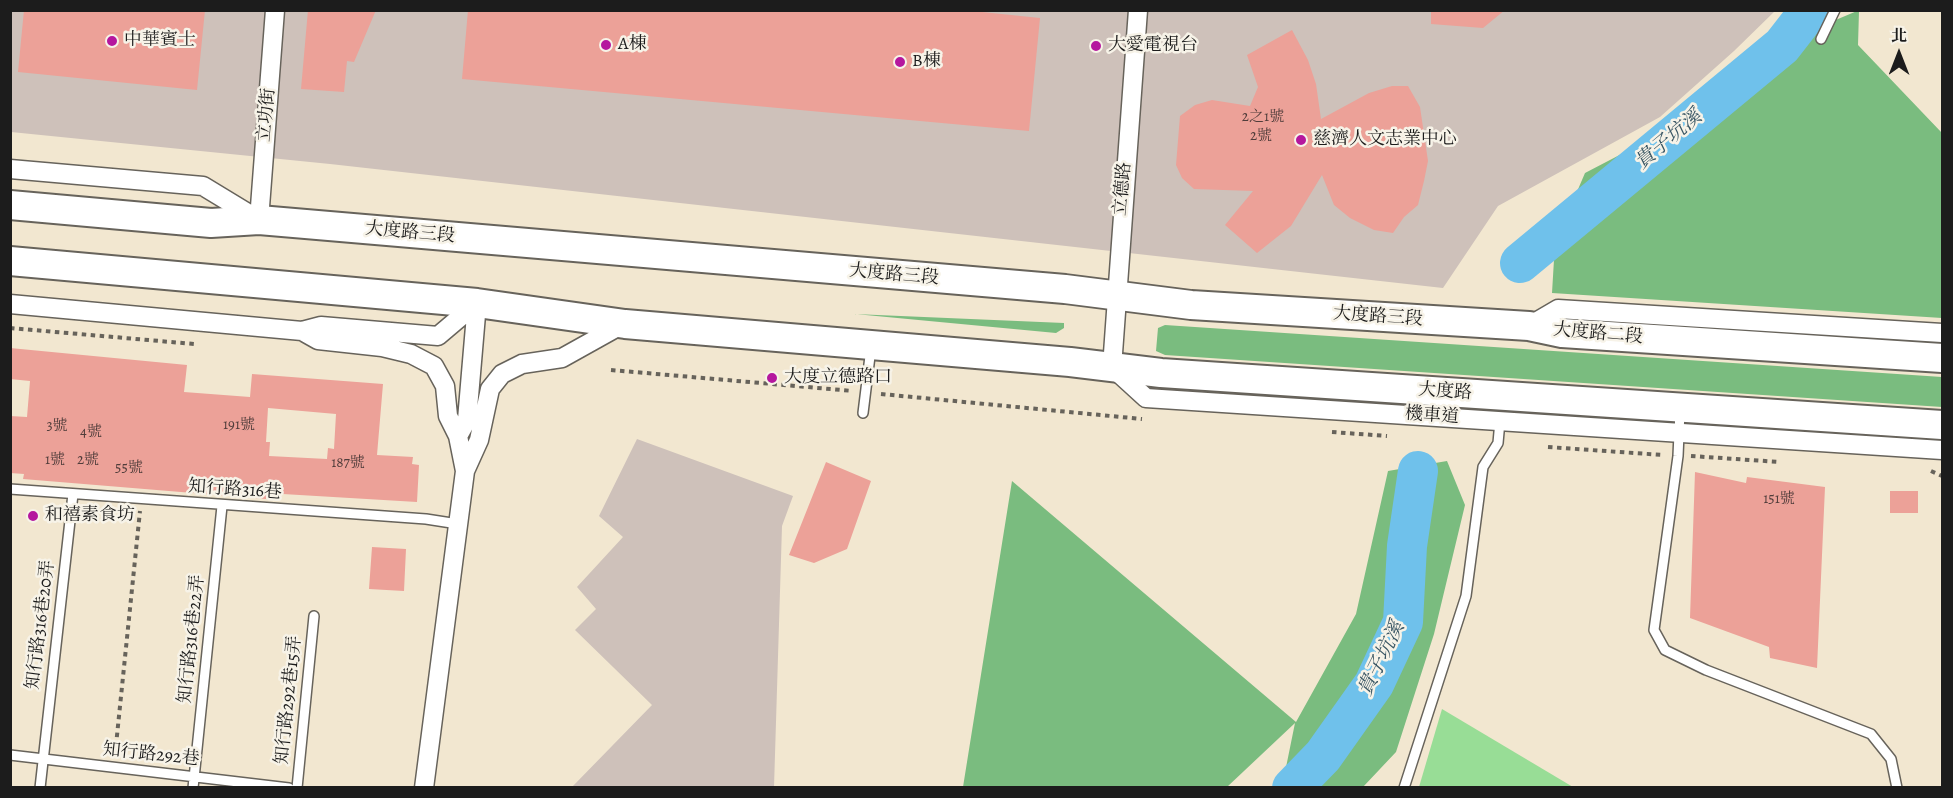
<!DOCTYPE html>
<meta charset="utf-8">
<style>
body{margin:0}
#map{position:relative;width:1953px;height:798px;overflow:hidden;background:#f2e7d0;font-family:Alegreya,"Noto Serif TC",serif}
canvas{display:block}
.frame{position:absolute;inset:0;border:12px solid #1c1c1c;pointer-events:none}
.north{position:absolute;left:1869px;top:24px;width:60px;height:60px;-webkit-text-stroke:4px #f7f3e8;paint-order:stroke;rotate:0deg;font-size:16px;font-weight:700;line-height:24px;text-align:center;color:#1c1c1c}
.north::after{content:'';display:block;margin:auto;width:21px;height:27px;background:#1c1c1c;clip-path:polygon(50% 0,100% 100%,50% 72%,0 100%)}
</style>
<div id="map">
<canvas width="1953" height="798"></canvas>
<div class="frame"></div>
<div class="north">北</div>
</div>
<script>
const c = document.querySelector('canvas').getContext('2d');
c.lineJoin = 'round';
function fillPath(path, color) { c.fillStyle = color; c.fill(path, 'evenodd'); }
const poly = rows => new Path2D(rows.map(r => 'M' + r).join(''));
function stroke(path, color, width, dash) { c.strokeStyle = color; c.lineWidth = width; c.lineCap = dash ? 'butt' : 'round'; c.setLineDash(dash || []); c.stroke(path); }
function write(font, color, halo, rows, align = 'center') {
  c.font = font + ' Alegreya,"Noto Serif TC",serif'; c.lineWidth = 5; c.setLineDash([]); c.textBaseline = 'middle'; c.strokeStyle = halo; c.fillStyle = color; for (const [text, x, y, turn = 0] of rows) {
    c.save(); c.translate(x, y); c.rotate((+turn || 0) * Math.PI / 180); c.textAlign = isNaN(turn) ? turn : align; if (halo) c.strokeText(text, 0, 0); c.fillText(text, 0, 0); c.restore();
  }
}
fillPath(poly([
 [10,11,1775,11,1734,51,1660,117,1498,206,1443,288,330,164,11,132],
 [637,439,793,496,782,526,774,787,572,787,652,705,575,630,596,609,577,587,623,537,599,516]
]), '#cec1ba');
fillPath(poly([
 [1442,709,1573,787,1419,787]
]), '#98dd96');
fillPath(poly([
 [1857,11,1859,11,1858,45,1942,133,1942,318,1552,293,1555,243,1585,173,1656,136,1746,98,1819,27],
 [855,314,854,314,1064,323,1064,328,1056,333],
 [1165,325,1942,377,1942,407,1165,355,1156,351,1158,328],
 [1447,461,1465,505,1434,634,1396,752,1363,787,1282,787,1295,723,1227,787,963,787,1012,481,1296,722,1356,614,1388,471]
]), '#7abc7f');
stroke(poly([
 [1520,263,1782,46,1810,10],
 [1292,788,1323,756,1374,684,1403,622,1407,546,1418,471]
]), '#6fc1eb', 40);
fillPath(poly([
 [24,10,205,10,197,90,18,72],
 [308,10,376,10,354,62,347,61,344,92,301,89],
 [468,10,963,10,1040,18,1029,131,462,79],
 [1431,10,1505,10,1483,28,1431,24],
 [1292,30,1308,60,1316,84,1321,119,1369,93,1392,86,1408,86,1420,107,1428,161,1424,181,1418,205,1404,217,1393,233,1374,230,1350,218,1334,205,1322,175,1291,226,1257,253,1225,225,1253,191,1194,189,1182,178,1176,165,1180,116,1195,105,1212,100,1250,106,1258,87,1247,55],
 [10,348,187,365,184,392,250,397,252,374,383,384,377,455,413,457,412,464,419,465,417,502,266,493,266,499,23,479,24,474,10,473,10,416,27,417,30,381,10,379],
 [268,408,336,414,334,449,328,448,327,459,269,456,270,442,266,442],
 [826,462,871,481,847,549,814,563,789,555],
 [1695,472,1746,483,1747,477,1825,487,1817,668,1770,658,1769,647,1690,618],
 [1890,491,1918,491,1918,513,1890,513],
 [372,547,406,549,404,591,369,589]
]), '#eca198');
const service = poly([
 [1821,39,1835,10],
 [1680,411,1678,456,1654,630,1665,650,1706,670,1871,734,1891,759,1897,788],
 [863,413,871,348],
 [10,489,426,519,458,524],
 [10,755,289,788],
 [40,788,73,494],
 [193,788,222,506],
 [297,788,314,616],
 [1404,788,1466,596,1483,467,1498,443,1500,421]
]);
const minor = poly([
 [1138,10,1112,367,1146,398,1942,450],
 [10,169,203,186,259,220,275,10],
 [10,304,302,331,321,326,438,336,477,303],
 [1529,326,1558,309,1942,333],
 [302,331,318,340,382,347,411,354,434,366,445,386,448,416,458,436,465,471],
 [458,436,467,420,477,303],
 [424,788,465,471,479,440,490,389,502,374,522,364,562,358,623,324]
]);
const primary = poly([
 [10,205,211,223,259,220,1065,289,1191,305,1529,326,1562,333,1942,358],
 [10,261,477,303,625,324,1070,362,1161,373,1942,425]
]);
stroke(service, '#67635b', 12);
stroke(minor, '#67635b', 21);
stroke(primary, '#67635b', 32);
stroke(poly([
 [10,328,194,344],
 [611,370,853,391],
 [881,394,1142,419],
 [1332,432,1387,436],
 [1548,447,1663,455],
 [1691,456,1780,462],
 [1931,471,1942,476],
 [115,755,140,511]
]), '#67635b', 4, [4.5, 4.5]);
stroke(service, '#fff', 9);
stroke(minor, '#fff', 18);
stroke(primary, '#fff', 28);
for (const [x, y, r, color] of [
 [112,41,6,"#b5179e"],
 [606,45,6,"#b5179e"],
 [1096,46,6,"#b5179e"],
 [900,62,6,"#b5179e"],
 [1301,140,6,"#b5179e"],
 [772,378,6,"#b5179e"],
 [33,516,6,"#b5179e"]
]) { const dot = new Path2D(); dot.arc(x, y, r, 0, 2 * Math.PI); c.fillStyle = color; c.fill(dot); stroke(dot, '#f7f3e8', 2); }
write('15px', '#503d3b', null, [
 ["2之1號",1263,117],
 ["2號",1261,136],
 ["191號",239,425],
 ["3號",57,426],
 ["4號",91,432],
 ["1號",55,460],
 ["2號",88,460],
 ["187號",348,463],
 ["55號",129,468],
 ["151號",1779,499]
]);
write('18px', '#1c1c1c', '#f7f3e8', [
 ["中華賓士",124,41],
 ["A棟",618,45],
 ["大愛電視台",1108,46],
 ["B棟",912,62],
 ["慈濟人文志業中心",1313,140],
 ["大度立德路口",784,378],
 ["和禧素食坊",45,516]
], 'left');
write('18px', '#1c1c1c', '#f7f3e8', [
 ["立功街",267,115,-85],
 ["立德路",1123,189,-85],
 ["大度路三段",410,233,5],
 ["大度路三段",894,275,5],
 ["大度路三段",1378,317,4],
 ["大度路二段",1598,334,5],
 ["大度路",1445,392,4],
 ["機車道",1432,416,4],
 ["知行路316巷",235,490,4],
 ["知行路316巷20弄",41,625,-83],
 ["知行路316巷22弄",192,639,-84],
 ["知行路292巷15弄",289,700,-84],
 ["知行路292巷",151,755,6]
]);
write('italic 20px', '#395664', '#f7f3e8', [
 ["貴子坑溪",1669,140,-40],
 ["貴子坑溪",1382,659,-64]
]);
</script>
